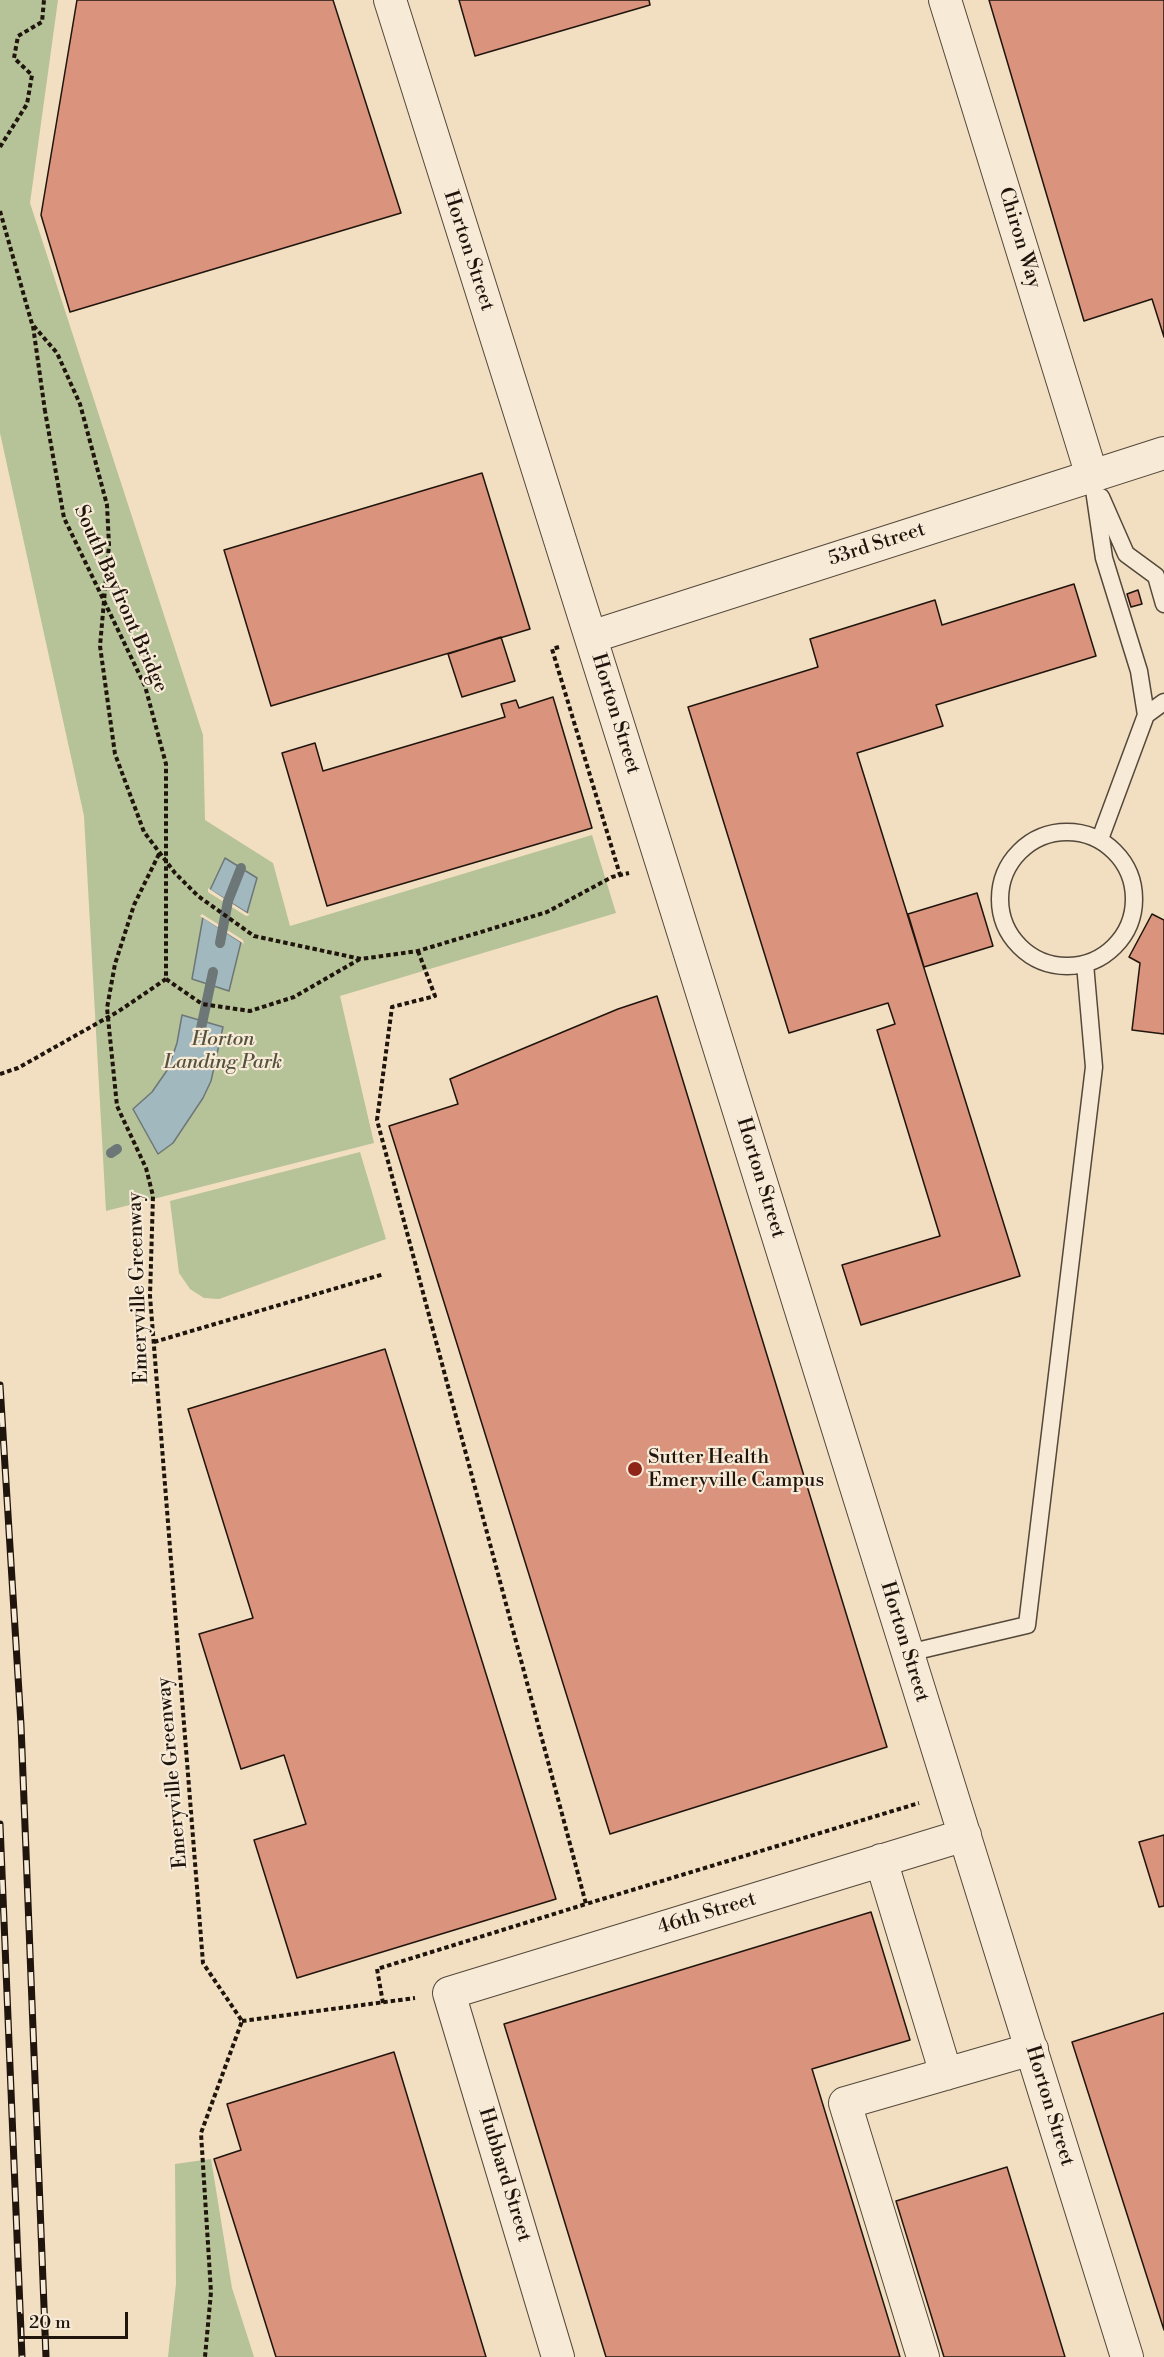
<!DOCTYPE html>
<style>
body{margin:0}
#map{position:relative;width:1164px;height:2357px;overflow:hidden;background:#f2dfc2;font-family:"Libre Bodoni",serif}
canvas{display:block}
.scale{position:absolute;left:18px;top:2312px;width:110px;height:27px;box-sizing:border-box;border:3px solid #1f150c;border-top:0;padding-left:8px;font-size:18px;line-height:21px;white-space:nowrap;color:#1f150c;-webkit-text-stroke:4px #f7ead7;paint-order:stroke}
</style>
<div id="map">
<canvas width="1164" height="2357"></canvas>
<div class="scale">20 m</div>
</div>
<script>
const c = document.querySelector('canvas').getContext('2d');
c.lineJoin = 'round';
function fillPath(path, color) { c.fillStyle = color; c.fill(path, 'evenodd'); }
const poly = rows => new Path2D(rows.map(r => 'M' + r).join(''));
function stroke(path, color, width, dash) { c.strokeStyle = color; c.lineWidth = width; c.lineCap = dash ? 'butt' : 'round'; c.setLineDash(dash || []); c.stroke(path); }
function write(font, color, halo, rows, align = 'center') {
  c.font = font + ' "Libre Bodoni",serif'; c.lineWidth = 4.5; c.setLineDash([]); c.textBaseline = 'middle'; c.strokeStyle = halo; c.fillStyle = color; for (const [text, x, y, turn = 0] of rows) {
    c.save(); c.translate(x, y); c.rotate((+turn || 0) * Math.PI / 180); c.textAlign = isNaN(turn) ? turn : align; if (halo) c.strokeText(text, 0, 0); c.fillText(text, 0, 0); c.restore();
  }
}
fillPath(poly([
 [0,0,58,0,30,203,203,735,205,820,273,863,290,926,592,835,616,913,340,996,374,1143,106,1211,84,816,0,433],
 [360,1152,386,1239,219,1299,204,1298,190,1289,179,1273,170,1201],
 [211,2159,232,2288,254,2357,168,2357,176,2284,175,2164]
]), '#b6c297');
const water = poly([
 [225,858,257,878,247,913,210,890,225,858],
 [203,917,241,942,229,991,192,979,203,917],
 [182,1015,223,1027,211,1081,203,1098,173,1143,158,1154,133,1109,152,1092,168,1069,177,1043,182,1015]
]);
fillPath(water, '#a1b9be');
stroke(water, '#6d7777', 1.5);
fillPath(poly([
 [208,888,228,901,250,915,246,916,208,892],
 [202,914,243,940,244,944,200,916]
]), '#f2dfc2');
stroke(poly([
 [220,943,228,901,241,868],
 [200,1033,213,972],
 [111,1153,117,1149]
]), '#6d7777', 10);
const building = poly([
 [77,0,333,0,401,213,70,312,41,215,77,0],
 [459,0,649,0,650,5,475,56,459,0],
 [989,0,1164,0,1164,337,1152,299,1084,321,989,0],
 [482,473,530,629,271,706,224,550,482,473],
 [1074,584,1096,656,936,705,943,726,857,753,1020,1276,861,1325,842,1265,940,1236,877,1030,895,1024,888,1003,789,1033,688,707,818,667,810,639,935,600,942,625,1074,584],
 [1138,590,1142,604,1131,607,1127,594,1138,590],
 [501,637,515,681,462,697,448,654,501,637],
 [553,697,592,828,327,906,282,753,315,743,323,771,505,717,501,704,516,700,519,708,553,697],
 [977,893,993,946,924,967,908,914,977,893],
 [1152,914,1164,920,1164,1034,1132,1030,1140,963,1129,957,1152,914],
 [657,996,887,1747,610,1834,389,1126,458,1104,450,1079,618,1009,657,996],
 [385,1349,556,1899,297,1978,254,1840,306,1824,284,1755,241,1769,199,1634,253,1618,188,1409,385,1349],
 [1164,1835,1164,1906,1159,1907,1139,1842,1164,1835],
 [871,1912,910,2040,812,2069,900,2357,606,2357,504,2024,871,1912],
 [1164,2013,1164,2330,1072,2042,1164,2013],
 [394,2052,486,2357,276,2357,214,2159,241,2150,227,2104,394,2052],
 [1007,2167,1065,2357,944,2357,896,2201,1007,2167]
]);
fillPath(building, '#da937c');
stroke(building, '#1f150c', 1.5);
const lane = poly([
 [1092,476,1104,558,1139,671,1146,715,1100,839],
 [1101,497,1126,554,1156,576,1164,604],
 [1146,715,1164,702],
 '1000 899a67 67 0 1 1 134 0a67 67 0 1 1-134 0Z',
 [908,1653,1027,1625,1094,1067,1085,964]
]);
const street = poly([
 [390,0,662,864,1127,2357],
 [945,0,1092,476],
 [591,637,1164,453],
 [881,1860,946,2074],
 [558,2357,449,1993,965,1835],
 [923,2357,845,2103,1032,2049]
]);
stroke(lane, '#54483a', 19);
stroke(street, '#54483a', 34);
stroke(poly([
 [0,147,27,104,32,75,14,58,18,36,42,22,44,0],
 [0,211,32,324,57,353,80,404,107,505,109,545,100,646,115,754,144,832,175,873,198,896,254,936,361,959,418,951,547,912,612,877,629,873],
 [33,326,45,411],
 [559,647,552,649,620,875],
 [159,854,134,905,115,964,107,1008,117,1106,146,1168,153,1196,150,1296,203,1963,242,2021,201,2133,211,2292,205,2357],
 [418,951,435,996,392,1007,377,1120,586,1904,919,1803],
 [166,979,202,1004,250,1011,294,997,360,959],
 [154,1342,384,1274],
 [383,2003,377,1969,586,1904],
 [242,2021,415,1998]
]), '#1f150c', 4, [4.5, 3]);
stroke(lane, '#f7ead7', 16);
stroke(street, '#f7ead7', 32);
const rail = poly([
 [0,1385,21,1725,46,2357],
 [0,1824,22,2357]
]);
stroke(rail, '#1f150c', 7);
stroke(rail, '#f7ead7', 4.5, [14]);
stroke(poly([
 [0,1074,18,1068,119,1011,166,979,166,764,145,686,64,518,45,411]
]), '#1f150c', 4, [4.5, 3]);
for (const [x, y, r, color] of [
 [635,1469,8,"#8f2418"]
]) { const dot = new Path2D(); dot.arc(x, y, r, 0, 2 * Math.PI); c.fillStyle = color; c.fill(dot); stroke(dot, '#f7ead7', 2); }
write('20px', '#1f150c', '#f7ead7', [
 ["Chiron Way",1019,238,73],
 ["Horton Street",468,251,72],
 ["53rd Street",877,545,-18],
 ["South Bayfront Bridge",120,599,66],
 ["Horton Street",615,714,73],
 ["Horton Street",760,1178,73],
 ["Emeryville Greenway",139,1288,-92],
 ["Horton Street",904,1642,73],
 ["Emeryville Greenway",173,1773,-95],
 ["46th Street",707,1914,-17],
 ["Horton Street",1049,2106,73],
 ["Hubbard Street",504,2175,73]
]);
write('italic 20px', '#54523d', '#f7ead7', [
 ["Horton",223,1040],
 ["Landing Park",223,1063]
]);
write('20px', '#1f150c', '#f7ead7', [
 ["Sutter Health",648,1458],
 ["Emeryville Campus",648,1481]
], 'left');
</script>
